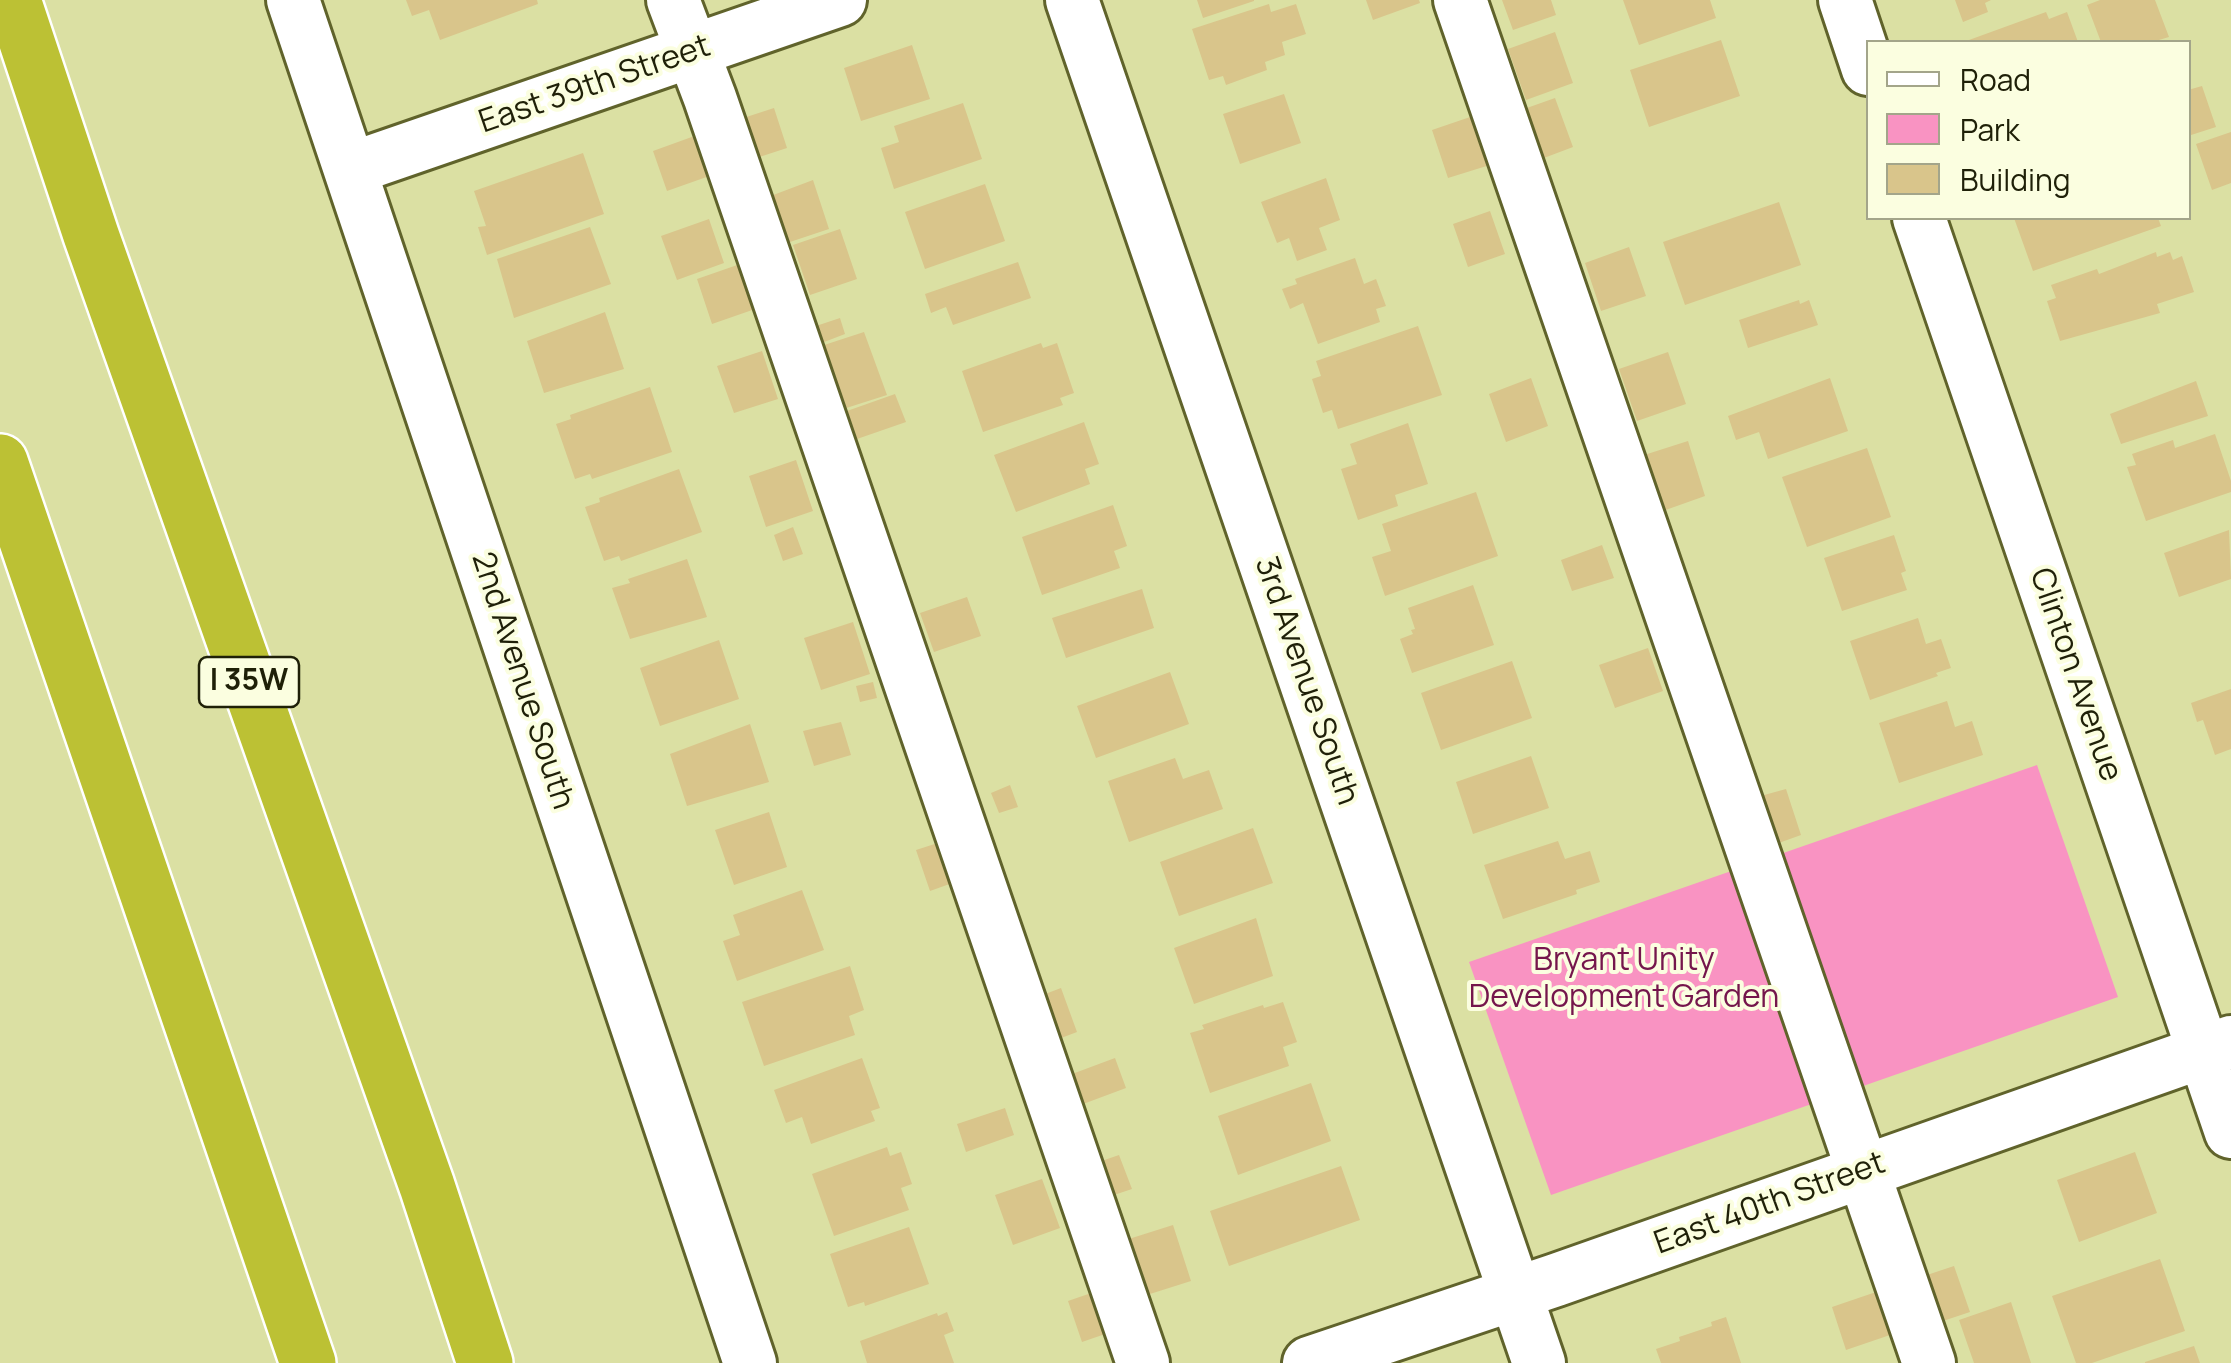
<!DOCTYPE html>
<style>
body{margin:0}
#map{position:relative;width:2231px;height:1363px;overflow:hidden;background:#dbe0a3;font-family:Manrope,sans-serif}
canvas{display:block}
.legend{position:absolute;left:1866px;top:40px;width:325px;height:180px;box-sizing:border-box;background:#fbfee0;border:2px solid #a3a58a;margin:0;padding:12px 18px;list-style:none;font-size:30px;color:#1f2008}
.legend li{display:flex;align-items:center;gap:20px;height:50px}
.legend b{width:50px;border:2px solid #a3a58a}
</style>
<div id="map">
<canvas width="2231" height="1363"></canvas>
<ul class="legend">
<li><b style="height:12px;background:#fff"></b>Road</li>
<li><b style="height:28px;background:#f993c2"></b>Park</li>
<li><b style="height:28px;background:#d9c58b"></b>Building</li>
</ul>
</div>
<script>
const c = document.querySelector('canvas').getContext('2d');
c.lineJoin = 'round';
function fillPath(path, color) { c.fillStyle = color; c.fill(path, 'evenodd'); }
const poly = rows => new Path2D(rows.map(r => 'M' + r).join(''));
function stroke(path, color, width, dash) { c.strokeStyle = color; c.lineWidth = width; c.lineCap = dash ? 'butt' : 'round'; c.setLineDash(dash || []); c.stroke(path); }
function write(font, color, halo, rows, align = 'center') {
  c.font = font + ' Manrope,sans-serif'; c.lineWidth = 8; c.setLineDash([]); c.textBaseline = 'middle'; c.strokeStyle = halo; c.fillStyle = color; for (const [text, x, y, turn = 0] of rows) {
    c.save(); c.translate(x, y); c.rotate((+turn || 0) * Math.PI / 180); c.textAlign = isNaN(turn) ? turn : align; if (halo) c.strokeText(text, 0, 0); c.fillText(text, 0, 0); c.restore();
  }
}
fillPath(poly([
 [2037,765,2118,997,1551,1195,1469,962]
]), '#f993c2');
fillPath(poly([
 [406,0,537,0,538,4,440,40,429,10,412,16],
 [1197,0,1254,0,1254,1,1203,18],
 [1366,0,1419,0,1420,3,1373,20],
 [1502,0,1551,0,1556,15,1513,30],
 [1623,0,1710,0,1716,18,1639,45],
 [1955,0,1991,0,1985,3,1988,12,1963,22],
 [2100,0,2155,0,2169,37,2152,42,2101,42,2087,5],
 [1269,4,1271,12,1296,4,1306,34,1282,42,1285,55,1265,62,1267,70,1226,85,1223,76,1209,80,1192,29],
 [2046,12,2049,19,2067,12,2078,42,1970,42,1969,40],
 [1555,32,1573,83,1526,100,1508,49],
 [1721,40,1740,96,1649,127,1630,70],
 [912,45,930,99,861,121,844,68],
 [2202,86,2216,127,2188,136,2188,90],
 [1284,94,1301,143,1240,164,1223,114],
 [1555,98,1573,147,1528,164,1510,114],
 [963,103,982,159,894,189,881,148,899,142,894,126],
 [774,108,787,148,741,163,728,123],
 [1476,115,1493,164,1448,178,1432,130],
 [2231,132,2231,183,2212,190,2196,144],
 [700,134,715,174,667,191,653,151],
 [583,153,604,214,487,255,478,227,486,226,474,191],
 [1326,178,1340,220,1319,228,1327,250,1297,261,1289,238,1277,243,1261,202],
 [813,180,829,229,784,244,768,197],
 [985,184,1005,241,925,269,905,212],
 [1779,202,1801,265,1685,305,1663,242],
 [1490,211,1505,254,1468,267,1453,224],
 [2014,218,2158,218,2161,226,2033,271],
 [709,219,724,263,677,280,661,236],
 [590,227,611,284,514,318,497,259],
 [840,229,857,279,810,295,793,245],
 [1629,247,1646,296,1601,311,1585,263],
 [2156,252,2157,257,2170,252,2173,260,2182,256,2194,292,2157,304,2160,313,2060,341,2047,301,2056,298,2051,285,2097,269,2099,274],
 [1355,258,1364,284,1376,279,1386,306,1376,309,1380,322,1318,344,1303,303,1290,309,1282,289,1297,284,1295,279],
 [1018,262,1031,298,953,325,946,307,931,313,925,294],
 [743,263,758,308,712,324,697,279],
 [1799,300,1800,304,1809,300,1818,325,1748,348,1739,320],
 [605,312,624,369,544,393,527,341],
 [840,318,845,334,819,344,813,327],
 [1418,326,1442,395,1338,429,1332,410,1323,413,1312,379,1321,376,1316,361],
 [864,332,887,395,840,410,818,347],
 [1041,343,1043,348,1057,343,1074,393,1060,398,1063,405,983,432,962,371],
 [762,351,778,399,734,413,717,366],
 [1668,352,1686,404,1637,421,1619,369],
 [1531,378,1548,426,1506,442,1489,394],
 [1830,378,1848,431,1768,459,1759,432,1736,440,1728,416],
 [2196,381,2208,416,2121,444,2110,414],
 [650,387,672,452,592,479,590,474,575,479,556,424,571,419,570,415],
 [895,394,906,422,857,439,847,411],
 [1084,422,1099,464,1085,469,1090,484,1016,512,994,455],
 [1408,423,1428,484,1395,495,1398,506,1358,520,1341,469,1357,464,1350,444],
 [2215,434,2231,481,2231,492,2146,521,2127,467,2136,465,2132,454,2173,440,2175,448],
 [1688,441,1705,496,1660,512,1641,456],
 [1867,448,1891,517,1807,547,1782,477],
 [796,460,813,511,766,527,749,476],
 [679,469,702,532,621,561,619,556,604,561,585,507,600,502,599,498],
 [1476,492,1498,556,1385,596,1372,557,1391,551,1382,524],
 [1113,505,1127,546,1114,551,1120,568,1042,595,1022,537],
 [793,527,803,554,783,561,774,535],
 [2229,530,2231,579,2179,597,2164,553],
 [1894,535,1906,571,1901,573,1907,590,1842,611,1824,558],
 [1602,545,1614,578,1572,591,1561,560],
 [687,559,707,617,630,639,612,588,630,583,628,579],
 [1473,585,1494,645,1412,673,1400,639,1413,634,1411,630,1415,629,1408,608],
 [1142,589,1154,628,1066,658,1052,618],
 [967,597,981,636,934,652,920,613],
 [1918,618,1926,644,1941,639,1951,668,1936,673,1938,676,1870,700,1850,641],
 [853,622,870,674,821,690,804,638],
 [719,640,739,699,660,726,640,668],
 [1648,648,1663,691,1615,708,1599,665],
 [1512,661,1532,718,1441,750,1421,693],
 [1170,672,1189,724,1096,758,1077,706],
 [873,682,877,698,860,702,856,686],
 [2231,689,2231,749,2215,755,2203,720,2197,722,2191,703],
 [1947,701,1955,727,1972,721,1983,755,1899,783,1879,723],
 [841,722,851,755,814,766,803,731],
 [750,724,769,782,687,806,670,754],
 [1531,756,1549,808,1473,834,1456,782],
 [1175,758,1183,779,1209,770,1223,809,1129,842,1108,781],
 [1010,785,1018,807,999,813,991,793],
 [1786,789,1801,835,1762,849,1746,800],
 [769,812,787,867,734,885,715,830],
 [1253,828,1273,883,1179,916,1160,862],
 [944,841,958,881,930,891,916,850],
 [1558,841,1565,859,1590,851,1600,882,1576,890,1577,894,1503,919,1484,865],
 [802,890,824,950,737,981,723,941,740,935,733,915],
 [1256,918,1273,976,1194,1004,1174,948],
 [850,966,864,1010,849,1016,855,1035,764,1066,742,1002],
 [1061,988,1077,1032,1048,1043,1032,999],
 [1283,1002,1297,1042,1283,1047,1289,1066,1210,1093,1190,1033,1204,1029,1202,1025,1263,1005,1264,1008],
 [862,1058,880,1108,871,1111,875,1121,811,1144,802,1117,786,1123,774,1090],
 [1115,1058,1126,1088,1067,1110,1056,1080],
 [1311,1083,1331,1141,1238,1175,1218,1116],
 [1005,1108,1014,1135,966,1152,957,1124],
 [887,1147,890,1156,901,1152,912,1184,901,1188,909,1210,834,1236,812,1174],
 [2135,1152,2157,1213,2079,1242,2057,1180],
 [1119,1155,1132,1189,1099,1200,1087,1166],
 [1341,1166,1360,1220,1229,1266,1210,1211],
 [1042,1179,1060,1228,1013,1245,995,1195],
 [1173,1225,1191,1281,1131,1300,1113,1244],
 [909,1227,929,1284,865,1306,864,1302,848,1307,830,1254],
 [2160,1259,2185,1331,2092,1363,2076,1363,2052,1296],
 [1954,1266,1970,1312,1928,1326,1912,1280],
 [1097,1291,1111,1332,1082,1342,1068,1301],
 [1876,1292,1890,1335,1846,1350,1832,1307],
 [2011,1302,2031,1363,1974,1363,1959,1320],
 [947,1312,954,1331,944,1335,954,1363,867,1363,860,1341,937,1313,938,1316],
 [1726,1317,1741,1363,1661,1363,1656,1349,1680,1341,1679,1337,1712,1326,1711,1322],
 [2194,1346,2200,1363,2145,1363,2145,1362]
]), '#d9c58b');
const minor = poly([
 [293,0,750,1363],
 [673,0,710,98,1143,1363],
 [1072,0,1539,1363],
 [1460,0,1929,1363],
 [1845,0,1868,69],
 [350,169,840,0],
 [1919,218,2231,1132],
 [1309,1363,1556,1280,2231,1042]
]);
const highway = poly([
 [13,0,91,235,427,1186,485,1363],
 [0,462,308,1363]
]);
stroke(minor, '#60632b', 58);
stroke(highway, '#fff', 60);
stroke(minor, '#fff', 52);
stroke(highway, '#bcc134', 55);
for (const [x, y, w] of [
 [249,682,100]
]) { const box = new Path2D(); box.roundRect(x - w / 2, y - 25, w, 50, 8); c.fillStyle = '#fbfee0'; c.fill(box); stroke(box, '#1f2008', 2.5); }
write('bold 30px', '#1f2008', null, [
 ["I 35W",249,682]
]);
write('32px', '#1f2008', '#fbfee0', [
 ["East 39th Street",595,85,-19],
 ["Clinton Avenue",2075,675,71],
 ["2nd Avenue South",522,681,72],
 ["3rd Avenue South",1306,681,71],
 ["East 40th Street",1770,1204,-20]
]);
write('32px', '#75164c', '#fbfee0', [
 ["Bryant Unity",1624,961],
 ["Development Garden",1624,998]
]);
</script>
